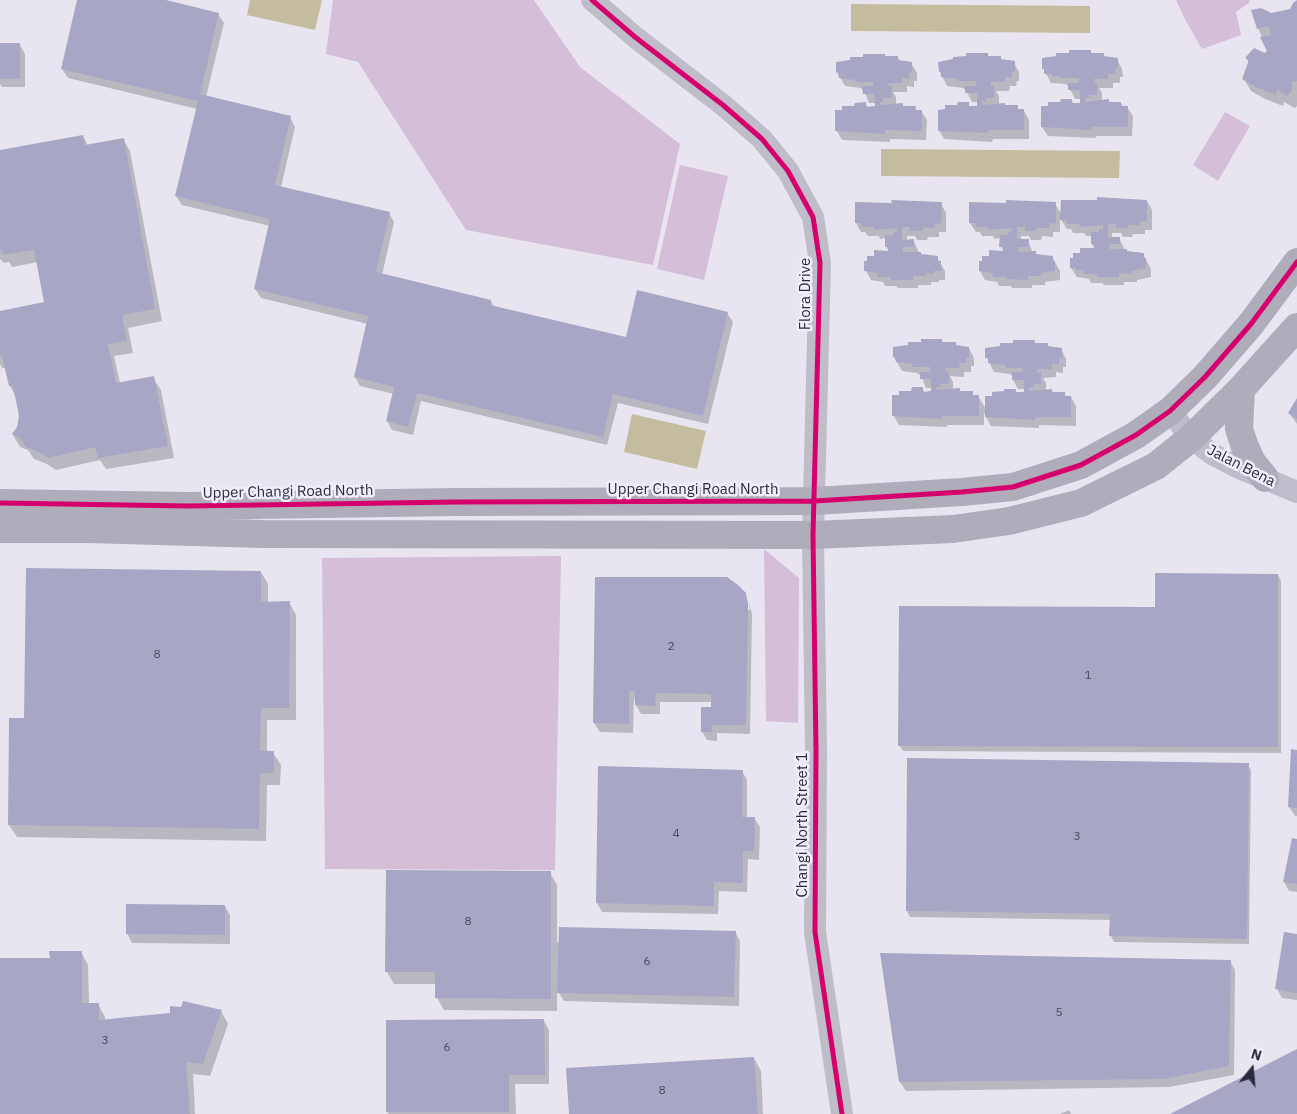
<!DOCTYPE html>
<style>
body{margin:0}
#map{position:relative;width:1297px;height:1114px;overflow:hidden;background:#e8e5f0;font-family:"IBM Plex Sans",sans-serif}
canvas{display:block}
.north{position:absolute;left:1227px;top:1044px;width:50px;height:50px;-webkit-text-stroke:4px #f2edfc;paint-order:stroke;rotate:17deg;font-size:14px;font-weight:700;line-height:20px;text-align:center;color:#2c2a3c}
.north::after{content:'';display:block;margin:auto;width:18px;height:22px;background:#2c2a3c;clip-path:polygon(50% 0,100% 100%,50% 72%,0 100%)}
</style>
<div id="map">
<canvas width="1297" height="1114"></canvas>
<div class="north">N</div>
</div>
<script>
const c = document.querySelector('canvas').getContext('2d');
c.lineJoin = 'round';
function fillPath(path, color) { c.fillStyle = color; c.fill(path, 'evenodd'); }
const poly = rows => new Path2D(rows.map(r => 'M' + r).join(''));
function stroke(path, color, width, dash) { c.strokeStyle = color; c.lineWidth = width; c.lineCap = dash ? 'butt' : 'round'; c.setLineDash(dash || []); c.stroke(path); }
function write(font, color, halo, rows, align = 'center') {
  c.font = font + ' "IBM Plex Sans",sans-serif'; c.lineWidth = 5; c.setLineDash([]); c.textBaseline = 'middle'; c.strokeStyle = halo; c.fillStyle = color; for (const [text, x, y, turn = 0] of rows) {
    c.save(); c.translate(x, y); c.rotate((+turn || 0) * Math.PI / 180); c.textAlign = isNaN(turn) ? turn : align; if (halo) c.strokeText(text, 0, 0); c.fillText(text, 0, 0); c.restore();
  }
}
fillPath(poly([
 [333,0,534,0,580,67,680,144,653,265,466,230,358,62,326,54],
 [1176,0,1249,0,1250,2,1236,12,1241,35,1202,49,1187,23],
 [1225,112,1250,126,1218,181,1193,165],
 [680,165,728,176,704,280,657,269],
 [764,549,799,578,798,723,766,721],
 [561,556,555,870,325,869,322,558]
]), '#d5bed7');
fillPath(poly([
 [250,0,322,0,315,30,247,15],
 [851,4,1090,6,1090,33,851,31],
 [881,149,1120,151,1119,178,881,176],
 [632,414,706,431,697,469,624,452]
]), '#c4bc9f');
fillPath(poly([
 [79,0,161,0,218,14,224,23,206,97,290,117,295,127,281,187,389,213,394,222,382,275,491,301,494,307,627,338,727,313,733,322,708,424,618,403,607,445,421,401,413,435,392,430,387,421,394,394,360,386,355,377,368,324,261,298,255,289,270,226,182,205,176,196,197,109,68,78,62,69],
 [1297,2,1297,106,1295,108,1284,102,1283,106,1265,99,1251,91,1244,79,1249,63,1246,58,1265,55,1268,51,1258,28,1271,15,1290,10],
 [0,45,20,45,25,54,25,87,2,87,0,84],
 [1090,51,1092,54,1103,54,1105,58,1117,59,1122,69,1123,77,1120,77,1120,83,1113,83,1113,88,1099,88,1102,93,1102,101,1121,103,1123,107,1127,107,1133,116,1132,136,1096,136,1096,138,1048,136,1042,127,1061,103,1071,100,1074,104,1082,104,1081,99,1075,99,1069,87,1066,84,1051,83,1043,68],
 [988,57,1000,57,1002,61,1014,63,1019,72,1019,81,1017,81,1016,86,1010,86,1009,91,996,91,999,96,999,104,1005,104,1006,107,1017,107,1019,111,1024,111,1029,120,1029,139,993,139,992,142,944,139,939,130,957,106,968,103,970,107,978,107,978,102,972,102,966,90,963,88,947,86,940,72],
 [886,58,898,58,900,61,911,63,917,73,917,81,914,81,914,87,907,86,907,92,893,92,896,97,896,105,915,107,917,111,921,111,927,120,926,140,890,139,890,142,842,140,837,131,844,111,866,104,868,108,876,108,876,103,869,103,864,91,861,88,845,86,837,72,837,63],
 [83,136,88,146,123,139,130,151,162,321,128,328,133,353,114,356,120,383,153,378,161,390,174,458,106,469,100,460,56,470,47,464,34,459,28,450,20,447,13,435,18,428,21,416,17,399,10,386,6,368,2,368,0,364,0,312,46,303,38,262,12,267,9,262,4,263,0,259,0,152],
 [1147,201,1152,210,1152,230,1145,230,1145,234,1133,234,1132,237,1123,237,1121,233,1112,233,1112,238,1119,238,1125,250,1128,253,1143,254,1151,269,1151,277,1137,280,1137,282,1124,282,1124,285,1104,285,1102,283,1091,283,1089,279,1077,277,1071,268,1081,254,1095,249,1092,244,1092,236,1086,236,1084,233,1073,233,1071,229,1067,229,1060,218,1060,232,1053,232,1053,237,1042,236,1041,240,1031,240,1029,236,1021,236,1021,241,1028,241,1033,253,1037,255,1052,257,1060,271,1060,280,1045,282,1045,285,1032,285,1032,288,1012,288,1011,286,999,286,997,282,985,280,980,271,983,262,1004,252,1001,246,1001,238,995,239,993,236,982,236,980,232,976,232,970,223,1055,204,1062,215],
 [941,204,946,213,946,232,939,232,939,237,928,237,927,240,917,240,915,236,907,236,907,241,914,241,919,253,922,255,937,257,945,271,945,280,939,280,939,282,931,282,931,285,918,285,918,288,898,288,896,286,885,286,883,282,871,280,866,271,876,257,889,252,886,246,886,238,880,239,879,236,868,236,865,232,861,232,856,223],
 [942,340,943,343,955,343,957,347,969,348,974,358,974,366,971,366,971,372,964,372,964,377,950,376,953,382,953,390,960,390,961,392,972,392,974,396,978,396,986,409,993,397,1015,390,1017,394,1025,394,1025,389,1018,389,1013,380,1013,376,1010,374,994,372,987,358,1034,341,1036,344,1047,344,1049,348,1061,349,1066,359,1066,367,1063,367,1063,373,1056,372,1056,377,1043,378,1046,383,1046,391,1064,393,1066,397,1071,397,1076,406,1076,426,1039,425,1039,428,991,426,984,413,984,425,947,425,947,427,899,425,894,416,901,396,923,389,925,393,933,393,933,388,926,388,921,376,917,373,902,371,894,357,894,348],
 [1297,400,1297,424,1289,413],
 [261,572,268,584,268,603,289,602,296,615,296,720,267,720,267,753,273,753,281,765,280,785,267,785,266,841,17,837,9,825,25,719],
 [1278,575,1281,581,1281,753,903,751,899,745,1156,609],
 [596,578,748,610,750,610,748,600,752,614,750,734,717,733,717,741,707,740,702,731,712,708,712,702,660,702,660,714,641,714,636,705,636,699,634,699,633,733,600,732,594,723],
 [1297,751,1297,816,1295,816,1289,807],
 [1248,765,1251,770,1249,944,1114,942,1111,936,1111,920,910,917,907,911],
 [742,771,747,780,747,818,754,818,760,827,759,860,748,859,747,892,719,891,718,914,602,912,597,903],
 [1297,840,1297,892,1289,891,1284,882],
 [550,873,557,885,557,942,735,932,740,941,739,1006,564,1001,557,990,557,1011,444,1010,437,998,437,984,394,984,387,972],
 [225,906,230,915,230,944,132,943,127,933],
 [1297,936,1297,1000,1282,998,1277,989],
 [81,952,88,965,89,1004,98,1004,105,1017,105,1021,221,1011,228,1024,210,1076,193,1074,195,1114,0,1114,0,960,51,959],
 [881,954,1230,961,1235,970,1234,1075,1169,1087,906,1091,900,1082],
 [544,1021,549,1030,549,1084,515,1084,516,1114,389,1114,387,1112],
 [754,1058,761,1071,763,1114,571,1114],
 [1069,1110,1071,1114,1060,1114]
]), '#0003');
fillPath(poly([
 [77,0,166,0,219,13,200,94,291,116,275,185,390,212,376,272,491,300,490,305,626,337,637,290,728,312,703,416,613,394,603,437,417,393,408,427,386,421,394,387,354,377,368,316,254,289,270,219,175,196,198,101,61,69],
 [1297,0,1297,81,1292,82,1292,91,1287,96,1277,90,1276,95,1256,87,1242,79,1249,60,1245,58,1254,48,1265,53,1267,51,1260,37,1271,35,1269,26,1257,29,1251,10,1261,8,1271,13,1290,9,1293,3],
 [0,43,20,43,20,79,0,79],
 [1069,50,1091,50,1091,53,1104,53,1104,56,1118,58,1118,69,1115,68,1115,74,1108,74,1108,79,1094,79,1094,83,1097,83,1097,95,1089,95,1089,98,1085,98,1085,102,1109,99,1109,102,1121,102,1121,106,1128,106,1128,127,1091,127,1091,130,1041,127,1041,106,1048,106,1048,102,1060,102,1061,99,1072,99,1072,103,1080,103,1080,90,1068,90,1068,83,1079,83,1079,78,1061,78,1061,76,1052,76,1052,74,1044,74,1044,69,1042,69,1042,58,1056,56,1056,53,1069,53],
 [966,53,988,53,988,56,1001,56,1001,59,1015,61,1015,72,1012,72,1012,77,1005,77,1005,82,991,82,991,86,994,86,994,98,986,98,986,101,982,101,982,105,1005,103,1005,105,1018,105,1018,109,1024,109,1024,130,988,130,988,133,938,131,938,110,945,109,945,105,957,105,958,102,969,102,969,106,977,106,977,93,965,93,965,86,976,86,976,81,958,81,958,79,941,77,941,72,939,72,938,62,953,59,953,57,966,56],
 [863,54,885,54,885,56,898,56,898,60,912,62,912,72,909,72,910,78,902,78,902,83,889,83,888,86,892,86,892,98,883,98,883,102,880,102,880,105,903,103,903,106,916,106,915,110,922,110,922,131,885,130,885,134,835,131,835,110,842,110,842,106,854,106,855,103,866,102,866,107,875,106,874,94,863,94,862,86,873,86,873,82,855,82,855,80,839,78,838,72,836,73,836,62,850,60,850,57,863,57],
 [83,135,85,145,124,138,155,309,122,315,127,341,108,344,116,383,154,376,168,446,98,458,95,447,48,458,39,452,26,447,20,438,12,434,17,427,19,416,13,386,9,386,2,356,0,356,0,311,44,302,34,250,3,255,2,250,0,251,0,150],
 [1097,197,1147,200,1147,221,1140,221,1140,225,1128,225,1127,228,1116,228,1116,224,1108,224,1108,237,1120,237,1120,244,1109,244,1109,249,1127,249,1127,251,1144,253,1144,258,1146,258,1146,268,1132,271,1132,274,1119,273,1119,277,1097,277,1097,274,1084,274,1084,270,1076,271,1076,268,1070,268,1070,258,1073,258,1073,253,1080,253,1080,248,1094,248,1094,244,1091,244,1091,232,1099,232,1099,229,1103,229,1103,225,1079,227,1080,224,1067,224,1067,221,1060,220,1061,200,1097,200],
 [891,200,942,202,941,224,935,223,934,228,923,228,922,231,910,231,910,227,902,227,902,240,914,239,914,247,903,247,903,252,921,252,921,254,938,256,938,261,941,261,941,271,934,271,934,274,926,273,926,276,913,276,913,280,891,280,891,277,878,277,878,273,864,271,864,261,867,261,867,256,874,256,874,250,888,251,888,247,885,247,885,235,893,235,894,232,897,232,897,228,874,230,874,227,861,227,861,223,855,223,855,202,892,203],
 [1006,200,1056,202,1056,224,1049,223,1049,228,1037,228,1036,231,1025,231,1025,227,1017,227,1017,239,1029,239,1029,247,1018,247,1018,252,1036,251,1036,254,1053,256,1053,261,1055,261,1055,271,1041,273,1041,276,1028,276,1028,280,1006,279,1006,277,992,277,993,273,979,271,979,261,982,261,982,256,989,256,989,250,1003,251,1003,247,999,247,1000,235,1008,235,1008,232,1011,232,1012,228,988,230,988,227,976,227,976,223,969,223,969,202,1006,203],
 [921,339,942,339,942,342,956,342,956,345,969,347,969,358,966,358,967,363,959,363,960,368,945,368,946,372,949,372,949,384,940,384,940,387,936,387,937,390,960,388,960,391,973,391,973,395,979,395,979,416,942,416,942,419,892,416,892,395,899,395,899,391,911,391,912,387,923,387,923,392,931,391,931,379,920,379,920,372,930,372,930,367,912,367,913,364,896,362,895,357,893,357,893,347,908,345,908,342,921,342],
 [1013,340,1035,340,1034,343,1048,343,1048,346,1062,348,1062,358,1059,358,1059,364,1052,364,1052,369,1038,369,1038,373,1041,372,1041,384,1033,384,1033,388,1029,388,1029,391,1052,389,1052,392,1065,392,1065,396,1071,396,1071,417,1035,417,1035,420,985,417,985,396,992,396,992,392,1004,391,1004,389,1016,389,1016,392,1024,392,1024,380,1012,380,1012,372,1022,372,1023,368,1005,368,1005,365,988,363,988,358,985,358,985,348,1000,346,1000,343,1013,343],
 [1297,398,1297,419,1288,413],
 [26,568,261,571,261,602,290,601,289,708,261,708,260,751,274,751,274,773,260,773,259,829,8,825,9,718,24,718],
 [1155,573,1278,574,1278,747,898,746,899,606,1155,607],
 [595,577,727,577,738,585,746,593,748,604,746,725,712,725,712,732,701,732,701,707,711,707,711,694,656,693,655,706,635,705,635,691,629,691,629,724,593,723],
 [1291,749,1297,750,1297,808,1288,807],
 [907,758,1249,763,1247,939,1109,936,1110,914,906,911],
 [598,766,743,770,742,817,755,817,754,851,743,851,743,883,714,882,714,906,596,903],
 [1292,838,1297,839,1297,884,1283,882],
 [386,870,551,871,551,999,435,998,435,972,385,972],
 [126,904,225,905,225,935,126,934],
 [559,927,736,931,734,997,557,993],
 [1284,932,1297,934,1297,993,1275,989],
 [49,951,82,951,82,1003,99,1003,99,1020,170,1013,170,1006,181,1007,183,1001,222,1010,203,1064,186,1062,190,1114,0,1114,0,958,50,958],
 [880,953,1231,960,1229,1066,1163,1079,899,1082],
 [544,1019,545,1075,509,1075,509,1112,386,1112,386,1020],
 [1297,1049,1297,1114,1170,1114],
 [754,1057,758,1114,569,1114,566,1068]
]), '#a7a6c5');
stroke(poly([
 [592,0,635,37,723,105,762,139,788,171,813,217,820,263,813,535,816,751,815,932,842,1114],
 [1170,411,1191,438,1212,454,1237,467,1297,492]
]), '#c0bdca', 22);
stroke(poly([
 [1241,389,1239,429,1245,447,1252,462,1265,478],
 [0,503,188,506,456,502,815,501,962,492,1013,487,1081,465,1136,435,1170,411,1205,377,1251,324,1297,262],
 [0,529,87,529,263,534,813,535,953,529,1009,521,1081,503,1156,466,1191,438,1241,389,1297,327]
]), '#b0adba', 28);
stroke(poly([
 [592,0,635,37,723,105,762,139,788,171,813,217,820,263,813,535,816,751,815,932,842,1114],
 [0,503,188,506,456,502,815,501,962,492,1013,487,1081,465,1136,435,1170,411,1205,377,1251,324,1297,262]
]), '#d6006c', 5);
write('12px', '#4b495e', null, [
 ["2",671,647],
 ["8",157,655],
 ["1",1088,676],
 ["4",676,834],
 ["3",1077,837],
 ["8",468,922],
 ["6",647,962],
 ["5",1059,1013],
 ["3",105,1041],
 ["6",447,1048],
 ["8",662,1091]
]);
write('15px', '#2c2a3c', '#f2edfc', [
 ["Flora Drive",806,294,-90],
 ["Jalan Bena",1241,466,27],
 ["Upper Changi Road North",693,490],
 ["Upper Changi Road North",288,492,-1],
 ["Changi North Street 1",803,825,-90]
]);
</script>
